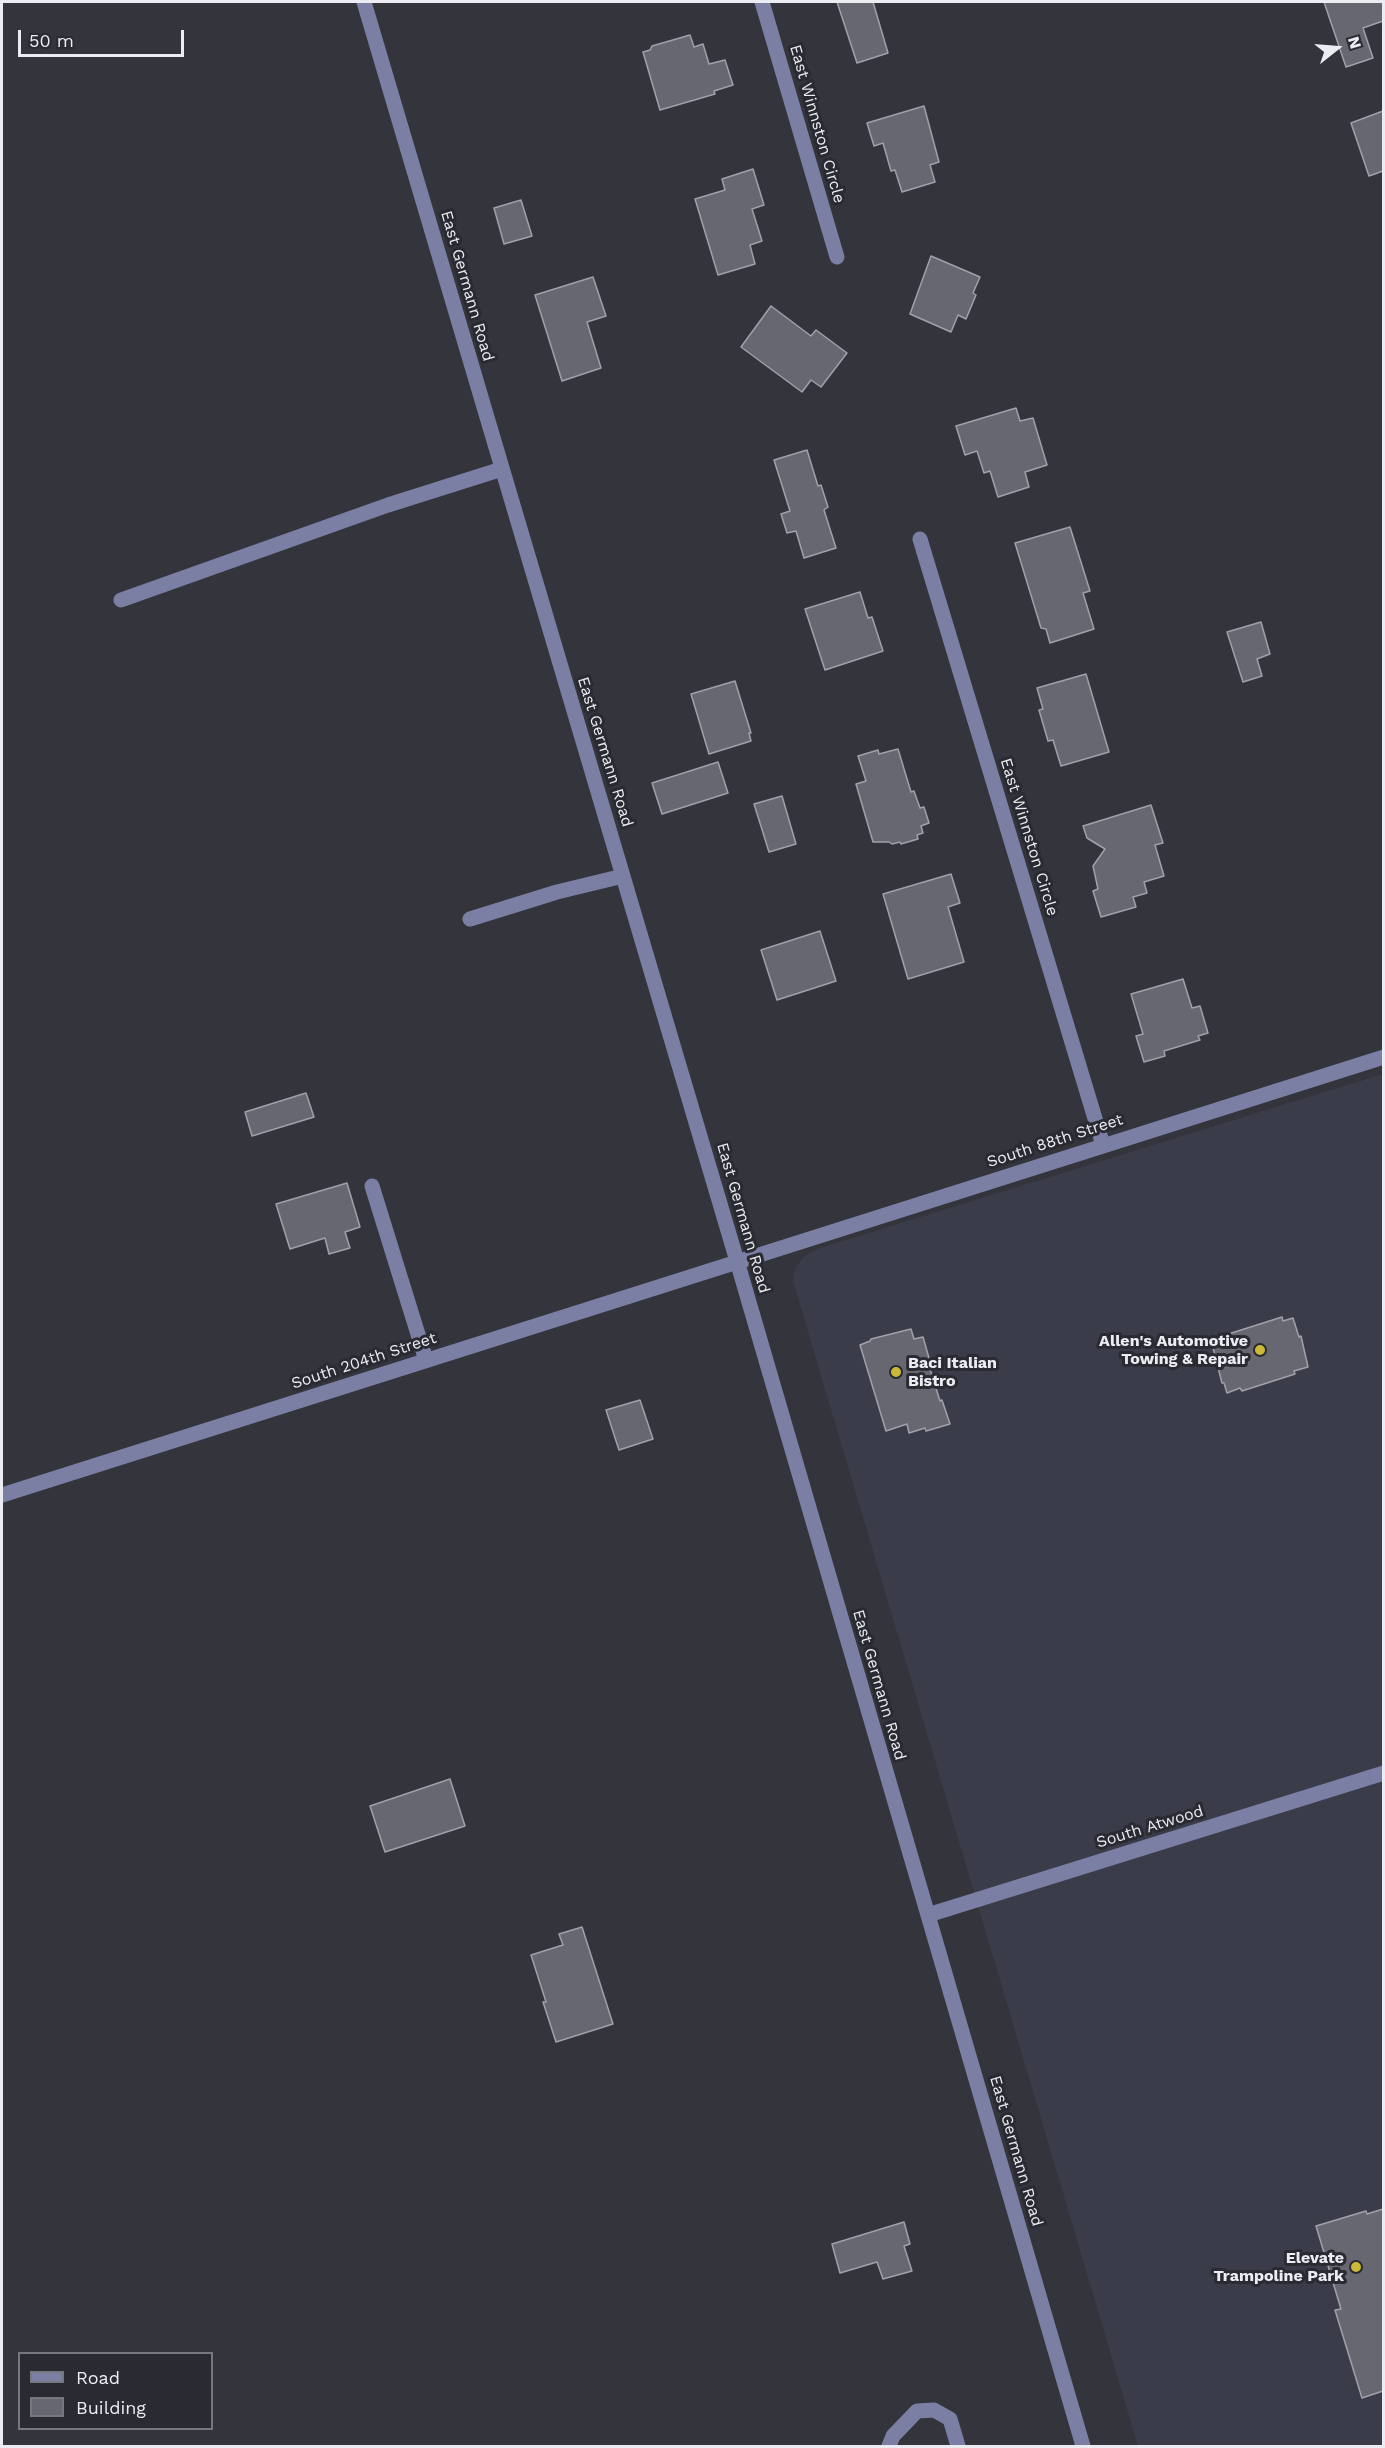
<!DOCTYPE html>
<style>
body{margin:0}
#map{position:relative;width:1385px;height:2448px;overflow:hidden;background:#33343c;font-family:"Work Sans",sans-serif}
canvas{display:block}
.frame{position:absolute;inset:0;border:3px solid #ecedf2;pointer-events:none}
.legend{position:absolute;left:18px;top:2352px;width:195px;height:78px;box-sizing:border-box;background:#292a32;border:2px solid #77787f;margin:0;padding:8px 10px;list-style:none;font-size:18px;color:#ecedf2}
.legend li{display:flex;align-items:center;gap:12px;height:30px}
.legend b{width:30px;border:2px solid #77787f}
.north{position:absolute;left:1307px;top:18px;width:60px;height:60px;-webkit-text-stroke:4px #292a32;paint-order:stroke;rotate:73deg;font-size:16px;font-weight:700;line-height:24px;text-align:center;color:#ecedf2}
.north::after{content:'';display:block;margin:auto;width:21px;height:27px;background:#ecedf2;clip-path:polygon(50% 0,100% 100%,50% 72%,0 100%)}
.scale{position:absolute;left:18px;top:30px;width:166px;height:27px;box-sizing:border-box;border:3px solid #ecedf2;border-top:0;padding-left:8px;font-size:18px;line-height:21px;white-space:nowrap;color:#ecedf2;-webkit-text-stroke:4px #292a32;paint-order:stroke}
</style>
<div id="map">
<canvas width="1385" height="2448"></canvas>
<div class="frame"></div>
<ul class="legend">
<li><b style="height:8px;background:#7b7fa3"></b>Road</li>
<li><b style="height:16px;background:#666770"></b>Building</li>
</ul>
<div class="north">N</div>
<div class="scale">50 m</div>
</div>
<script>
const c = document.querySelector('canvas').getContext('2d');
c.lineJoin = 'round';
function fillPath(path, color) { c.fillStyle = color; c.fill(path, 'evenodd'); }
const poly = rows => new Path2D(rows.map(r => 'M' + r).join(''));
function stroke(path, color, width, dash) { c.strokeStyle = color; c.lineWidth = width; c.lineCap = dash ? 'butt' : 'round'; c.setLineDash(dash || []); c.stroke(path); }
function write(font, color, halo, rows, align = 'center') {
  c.font = font + ' "Work Sans",sans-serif'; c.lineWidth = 6; c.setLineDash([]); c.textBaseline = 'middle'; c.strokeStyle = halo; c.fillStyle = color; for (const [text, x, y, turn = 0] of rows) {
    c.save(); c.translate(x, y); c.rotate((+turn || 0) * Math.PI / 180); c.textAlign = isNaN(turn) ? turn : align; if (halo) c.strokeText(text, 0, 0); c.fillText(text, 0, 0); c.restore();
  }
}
fillPath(poly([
 [1383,1074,1383,2446,1138,2446,793,1281,795,1270,803,1257,817,1249]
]), '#3b3c4a');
const building = poly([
 [837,2,873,2,888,53,857,63,837,2],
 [1324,2,1383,2,1383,21,1363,28,1373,58,1346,67,1324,2],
 [690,35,694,47,703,44,709,64,725,60,733,85,714,91,715,94,660,110,643,52,650,50,652,46,690,35],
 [924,106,939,162,930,165,935,182,902,192,895,170,891,171,883,143,874,146,867,123,924,106],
 [1383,111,1383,171,1369,176,1351,123,1383,111],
 [753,169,764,205,752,209,762,241,750,245,755,264,718,275,695,199,725,190,722,179,753,169],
 [521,200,532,236,504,244,494,208,521,200],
 [931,256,980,277,973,293,976,295,966,319,958,315,951,332,910,314,931,256],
 [593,277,606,316,587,322,601,368,562,381,535,295,593,277],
 [771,306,811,336,816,330,847,353,821,387,811,380,802,392,741,347,771,306],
 [1016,408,1020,421,1033,418,1047,465,1025,472,1029,487,998,497,990,471,984,473,977,451,965,455,956,426,1016,408],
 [807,450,818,486,821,485,828,507,824,510,836,548,804,558,796,531,787,533,781,514,790,511,774,460,807,450],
 [1070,527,1090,591,1083,593,1094,629,1050,643,1046,629,1041,628,1015,543,1070,527],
 [860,592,868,618,872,617,883,651,825,670,805,609,860,592],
 [1261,622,1270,654,1257,659,1262,676,1243,682,1227,632,1261,622],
 [1086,674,1109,752,1061,766,1053,740,1048,741,1039,710,1043,709,1037,688,1086,674],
 [735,681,751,733,749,733,751,741,709,754,691,694,735,681],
 [898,749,911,792,914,791,920,808,924,807,929,823,921,826,923,833,917,835,918,839,901,844,900,842,892,844,889,842,873,842,856,784,866,781,858,756,878,750,879,754,898,749],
 [718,762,728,793,662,814,652,783,718,762],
 [782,796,796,844,769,852,754,804,782,796],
 [1151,805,1163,843,1155,845,1164,876,1144,882,1147,893,1133,897,1136,907,1101,917,1093,891,1098,889,1093,866,1105,849,1087,838,1083,826,1151,805],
 [951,874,960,903,948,907,964,962,908,979,883,894,951,874],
 [820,931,836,981,777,1000,761,950,820,931],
 [1183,979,1192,1008,1200,1006,1208,1033,1198,1036,1200,1040,1164,1051,1165,1056,1144,1062,1136,1036,1143,1034,1131,994,1183,979],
 [306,1093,314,1117,252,1136,245,1112,306,1093],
 [347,1183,360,1227,345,1232,350,1248,329,1254,325,1238,290,1249,276,1204,347,1183],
 [1282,1317,1283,1321,1293,1318,1299,1337,1301,1336,1308,1367,1294,1371,1295,1374,1242,1391,1240,1388,1227,1393,1224,1383,1222,1383,1212,1344,1221,1341,1219,1337,1282,1317],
 [911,1329,914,1339,923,1337,929,1358,927,1359,940,1401,942,1400,950,1424,926,1431,925,1428,909,1433,907,1424,886,1431,860,1345,870,1341,871,1339,911,1329],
 [640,1400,653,1439,619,1450,606,1410,640,1400],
 [450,1779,465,1826,385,1852,370,1806,450,1779],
 [582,1927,613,2024,556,2042,543,2002,546,2002,531,1955,563,1945,559,1934,582,1927],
 [1383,2209,1383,2391,1362,2398,1335,2310,1341,2309,1316,2226,1366,2211,1367,2214,1383,2209],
 [904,2222,910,2244,904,2246,912,2271,883,2279,877,2262,840,2273,832,2244,904,2222]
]);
fillPath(building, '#666770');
stroke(building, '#a0a1ab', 1.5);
stroke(poly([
 [364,2,737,1261,1083,2446],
 [762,2,837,257],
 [920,539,1103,1145],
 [121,600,388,505,502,469],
 [470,919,557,892,623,876],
 [372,1186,426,1360],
 [2,1495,1384,1057],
 [928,1915,1384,1773],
 [889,2446,893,2436,917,2411,934,2410,950,2419,958,2446]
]), '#7b7fa3', 15);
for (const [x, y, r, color] of [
 [1260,1350,6,"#cdb938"],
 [896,1372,6,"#cdb938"],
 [1356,2267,6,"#cdb938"]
]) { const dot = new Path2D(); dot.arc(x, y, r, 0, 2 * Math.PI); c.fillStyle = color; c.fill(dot); stroke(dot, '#292a32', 2); }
write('16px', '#ecedf2', '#292a32', [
 ["East Winnston Circle",817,124,74],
 ["East Germann Road",467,286,74],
 ["East Germann Road",605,752,73],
 ["East Winnston Circle",1029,837,73],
 ["South 88th Street",1055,1141,-18],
 ["East Germann Road",743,1218,74],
 ["South 204th Street",364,1361,-18],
 ["East Germann Road",879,1685,74],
 ["South Atwood",1150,1827,-17],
 ["East Germann Road",1016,2151,74]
]);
write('bold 16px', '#ecedf2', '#292a32', [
 ["Allen's Automotive",1248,1341],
 ["Towing & Repair",1248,1359],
 ["Baci Italian",908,1363,"left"],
 ["Bistro",908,1381,"left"],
 ["Elevate",1344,2258],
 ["Trampoline Park",1344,2276]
], 'right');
</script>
